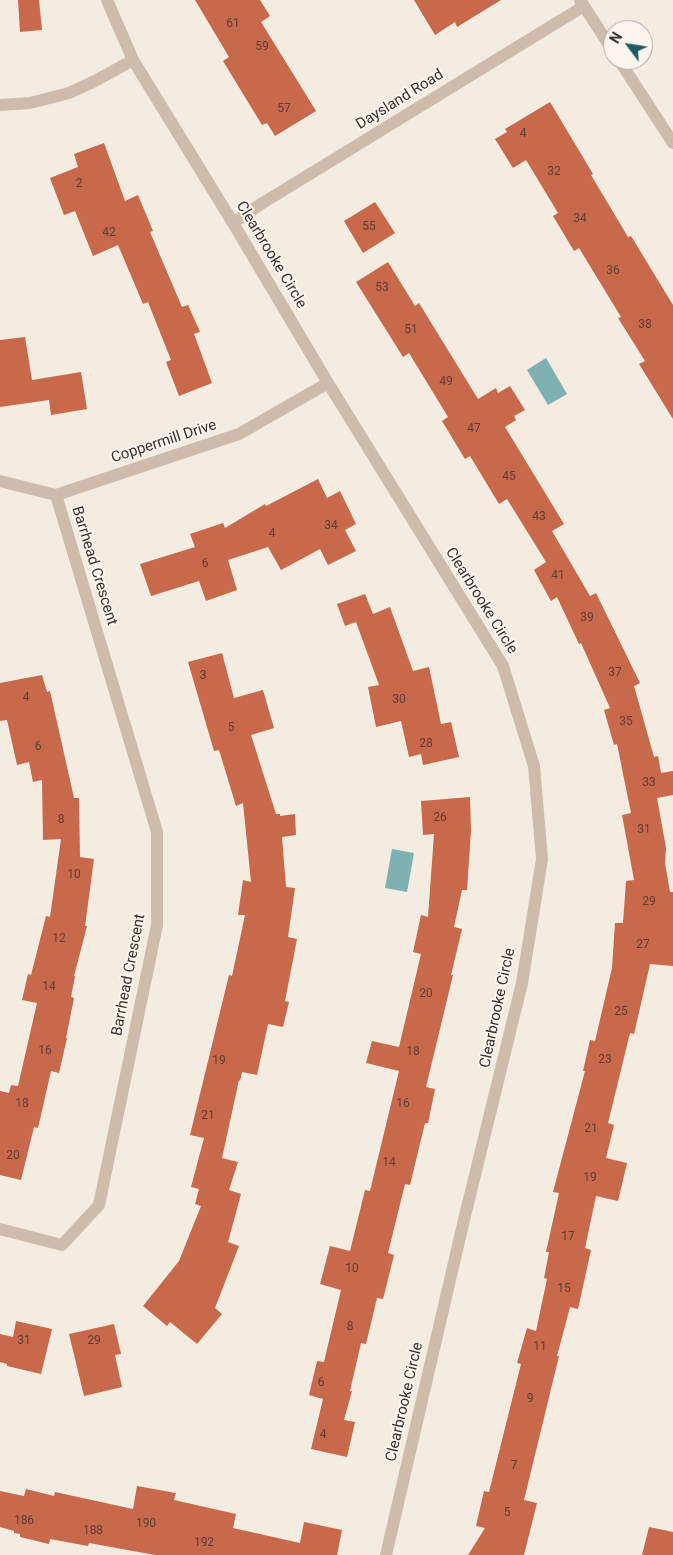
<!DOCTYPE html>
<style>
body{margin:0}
#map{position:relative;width:673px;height:1555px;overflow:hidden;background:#f4ebe1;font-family:Roboto,sans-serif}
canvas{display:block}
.north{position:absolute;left:603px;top:20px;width:50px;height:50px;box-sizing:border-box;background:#fbf5ee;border:1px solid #aea6a0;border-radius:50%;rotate:301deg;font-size:14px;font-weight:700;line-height:20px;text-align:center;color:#3b302b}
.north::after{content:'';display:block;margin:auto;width:18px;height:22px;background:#1f5a5e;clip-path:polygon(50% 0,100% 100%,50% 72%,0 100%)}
</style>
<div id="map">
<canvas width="673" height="1555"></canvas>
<div class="north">N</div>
</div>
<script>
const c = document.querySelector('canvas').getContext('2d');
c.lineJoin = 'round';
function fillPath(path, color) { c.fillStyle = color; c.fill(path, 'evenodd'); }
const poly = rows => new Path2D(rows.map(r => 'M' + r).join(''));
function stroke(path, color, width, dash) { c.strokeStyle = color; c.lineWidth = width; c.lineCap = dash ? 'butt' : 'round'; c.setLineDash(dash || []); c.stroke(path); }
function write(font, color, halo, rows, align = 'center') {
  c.font = font + ' Roboto,sans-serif'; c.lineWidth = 4; c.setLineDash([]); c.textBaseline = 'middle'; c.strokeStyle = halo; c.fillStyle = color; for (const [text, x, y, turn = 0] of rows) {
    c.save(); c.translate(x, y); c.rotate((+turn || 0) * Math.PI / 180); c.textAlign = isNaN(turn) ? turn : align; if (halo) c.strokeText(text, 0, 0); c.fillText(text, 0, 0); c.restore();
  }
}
fillPath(poly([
 [546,358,567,394,548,405,527,370],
 [392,849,414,853,407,892,385,888]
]), '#7fb0b2');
fillPath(poly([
 [18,0,39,0,42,30,20,32],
 [195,0,260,0,270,16,261,22,316,111,275,136,267,123,262,125,223,61,229,57],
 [414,0,501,0,457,27,455,22,435,35],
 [550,102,593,174,591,175,628,237,631,236,673,305,673,419,639,364,645,361,618,318,621,317,579,248,574,251,553,216,558,213,526,160,513,168,495,139,507,132,505,129],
 [104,143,125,201,138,195,153,231,150,232,182,307,188,305,200,332,194,334,212,383,179,396,166,362,171,360,148,302,143,304,118,245,93,256,75,211,64,215,50,178,78,167,74,154],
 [375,202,395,233,363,253,344,221],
 [388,262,415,306,419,303,478,399,496,388,498,393,510,386,525,410,514,416,516,420,505,427,564,524,552,531,590,596,596,593,640,683,634,686,654,757,658,756,661,773,673,771,673,795,657,798,666,848,665,863,670,892,673,892,673,966,650,964,634,1034,630,1033,608,1123,614,1125,606,1158,627,1163,618,1201,596,1196,585,1248,591,1250,578,1309,570,1307,557,1356,559,1356,524,1500,537,1503,524,1555,468,1555,485,1528,476,1526,484,1491,489,1492,521,1364,517,1363,527,1328,536,1331,547,1279,544,1278,549,1252,546,1252,559,1193,553,1192,585,1071,583,1071,590,1040,595,1041,612,968,615,923,623,923,626,881,634,880,622,815,631,813,617,744,614,745,604,710,610,708,581,643,579,644,557,597,551,601,534,570,546,562,507,499,499,504,470,456,465,459,442,421,448,417,409,353,403,357,356,282],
 [25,337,32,380,81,372,87,409,51,415,49,400,0,407,0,340],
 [318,479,327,498,340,491,356,524,345,530,356,551,328,565,320,549,281,570,268,547,228,560,237,590,206,601,199,581,151,596,140,564,195,547,190,534,223,523,225,528,265,504,266,506],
 [365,594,373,614,390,607,413,671,429,667,441,724,451,722,459,757,423,765,421,754,409,757,401,721,376,727,368,687,379,685,356,622,345,626,337,604],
 [222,653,234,698,263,690,274,728,251,735,276,814,280,814,280,816,295,814,296,835,282,837,286,887,295,888,288,937,297,939,285,1001,289,1002,283,1027,268,1024,257,1075,242,1072,240,1081,239,1080,222,1158,238,1162,229,1190,241,1194,228,1242,239,1246,215,1308,222,1314,197,1344,170,1322,167,1326,143,1306,179,1261,201,1206,195,1204,199,1189,191,1187,204,1138,190,1135,229,975,232,976,245,915,238,915,243,880,251,882,243,803,236,806,219,750,214,751,188,662],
 [42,675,47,692,50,691,74,798,79,798,80,857,94,859,85,926,87,926,74,976,75,976,71,997,74,998,66,1038,67,1038,59,1073,51,1071,38,1128,34,1127,21,1180,0,1175,0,1091,9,1093,11,1085,18,1086,37,1003,22,1000,28,974,31,975,46,916,50,917,61,839,43,840,42,780,33,782,29,762,17,765,7,720,0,721,0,683],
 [470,797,471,830,467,890,462,890,454,927,462,929,451,975,453,975,426,1087,435,1089,428,1123,425,1123,410,1185,405,1184,388,1253,394,1255,383,1299,377,1298,366,1344,361,1343,350,1391,352,1391,344,1420,355,1422,347,1457,311,1449,323,1399,309,1395,317,1361,324,1362,341,1290,320,1284,330,1246,350,1251,365,1190,370,1191,399,1071,366,1063,372,1041,399,1047,421,954,413,952,421,915,428,917,434,834,423,835,421,801],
 [16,1321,52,1329,41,1374,7,1366,7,1364,0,1362,0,1334,13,1337],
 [114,1324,121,1354,115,1355,122,1387,84,1396,69,1334],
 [137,1486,176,1493,174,1500,236,1514,233,1528,300,1543,304,1522,342,1530,337,1555,155,1555,89,1543,88,1546,50,1539,49,1544,20,1537,20,1534,14,1533,14,1531,0,1527,0,1491,24,1496,26,1489,54,1496,55,1492,133,1509],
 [649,1527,673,1532,673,1555,642,1555]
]), '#c8694b');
stroke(poly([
 [107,0,133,60,233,223,328,383,503,666,534,766,542,859,522,983,463,1224,386,1555],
 [580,0,613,51],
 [619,60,673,143],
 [0,105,30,103,69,93,95,81,133,60],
 [233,223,261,204,584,6],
 [0,481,56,495,239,434,328,383],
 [0,1229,62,1245,99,1205,157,925,157,832,56,495]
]), '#cdbbac', 12);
write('12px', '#5e3e33', null, [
 ["61",233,24],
 ["59",262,47],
 ["57",284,109],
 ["4",523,134],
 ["32",554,172],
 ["2",79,184],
 ["34",580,219],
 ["55",369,227],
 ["42",109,233],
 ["36",613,271],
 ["53",382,288],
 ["38",645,325],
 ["51",411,330],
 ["49",446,382],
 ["47",474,429],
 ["45",509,477],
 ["43",539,517],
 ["34",331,526],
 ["4",272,534],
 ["6",205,564],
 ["41",558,576],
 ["39",587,618],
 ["37",615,673],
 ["3",203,676],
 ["4",26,698],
 ["30",399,700],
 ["35",626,722],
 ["5",231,728],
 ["28",426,744],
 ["6",38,747],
 ["33",649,783],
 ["26",440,818],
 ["8",61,820],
 ["31",644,830],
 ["10",74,875],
 ["29",649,902],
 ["12",59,939],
 ["27",643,945],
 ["14",49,987],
 ["20",426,994],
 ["25",621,1012],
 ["16",45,1051],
 ["18",413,1052],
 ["23",605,1060],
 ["19",219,1061],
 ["18",22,1104],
 ["16",403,1104],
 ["21",208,1116],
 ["21",591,1129],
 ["20",13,1156],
 ["14",389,1163],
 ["19",590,1178],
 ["17",568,1237],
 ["10",352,1269],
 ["15",564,1289],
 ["8",350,1327],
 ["31",24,1341],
 ["29",94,1341],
 ["11",540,1347],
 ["6",321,1383],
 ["9",530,1399],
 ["4",323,1435],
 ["7",514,1466],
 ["5",507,1513],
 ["186",24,1521],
 ["190",146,1524],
 ["188",93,1531],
 ["192",204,1543]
]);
write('15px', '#3b302b', '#fbf5ee', [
 ["Daysland Road",400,100,-32],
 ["Clearbrooke Circle",271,255,59],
 ["Coppermill Drive",164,442,-18],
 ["Barrhead Crescent",94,566,73],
 ["Clearbrooke Circle",481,601,58],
 ["Barrhead Crescent",129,975,-79],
 ["Clearbrooke Circle",498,1008,-78],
 ["Clearbrooke Circle",405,1402,-77]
]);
</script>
